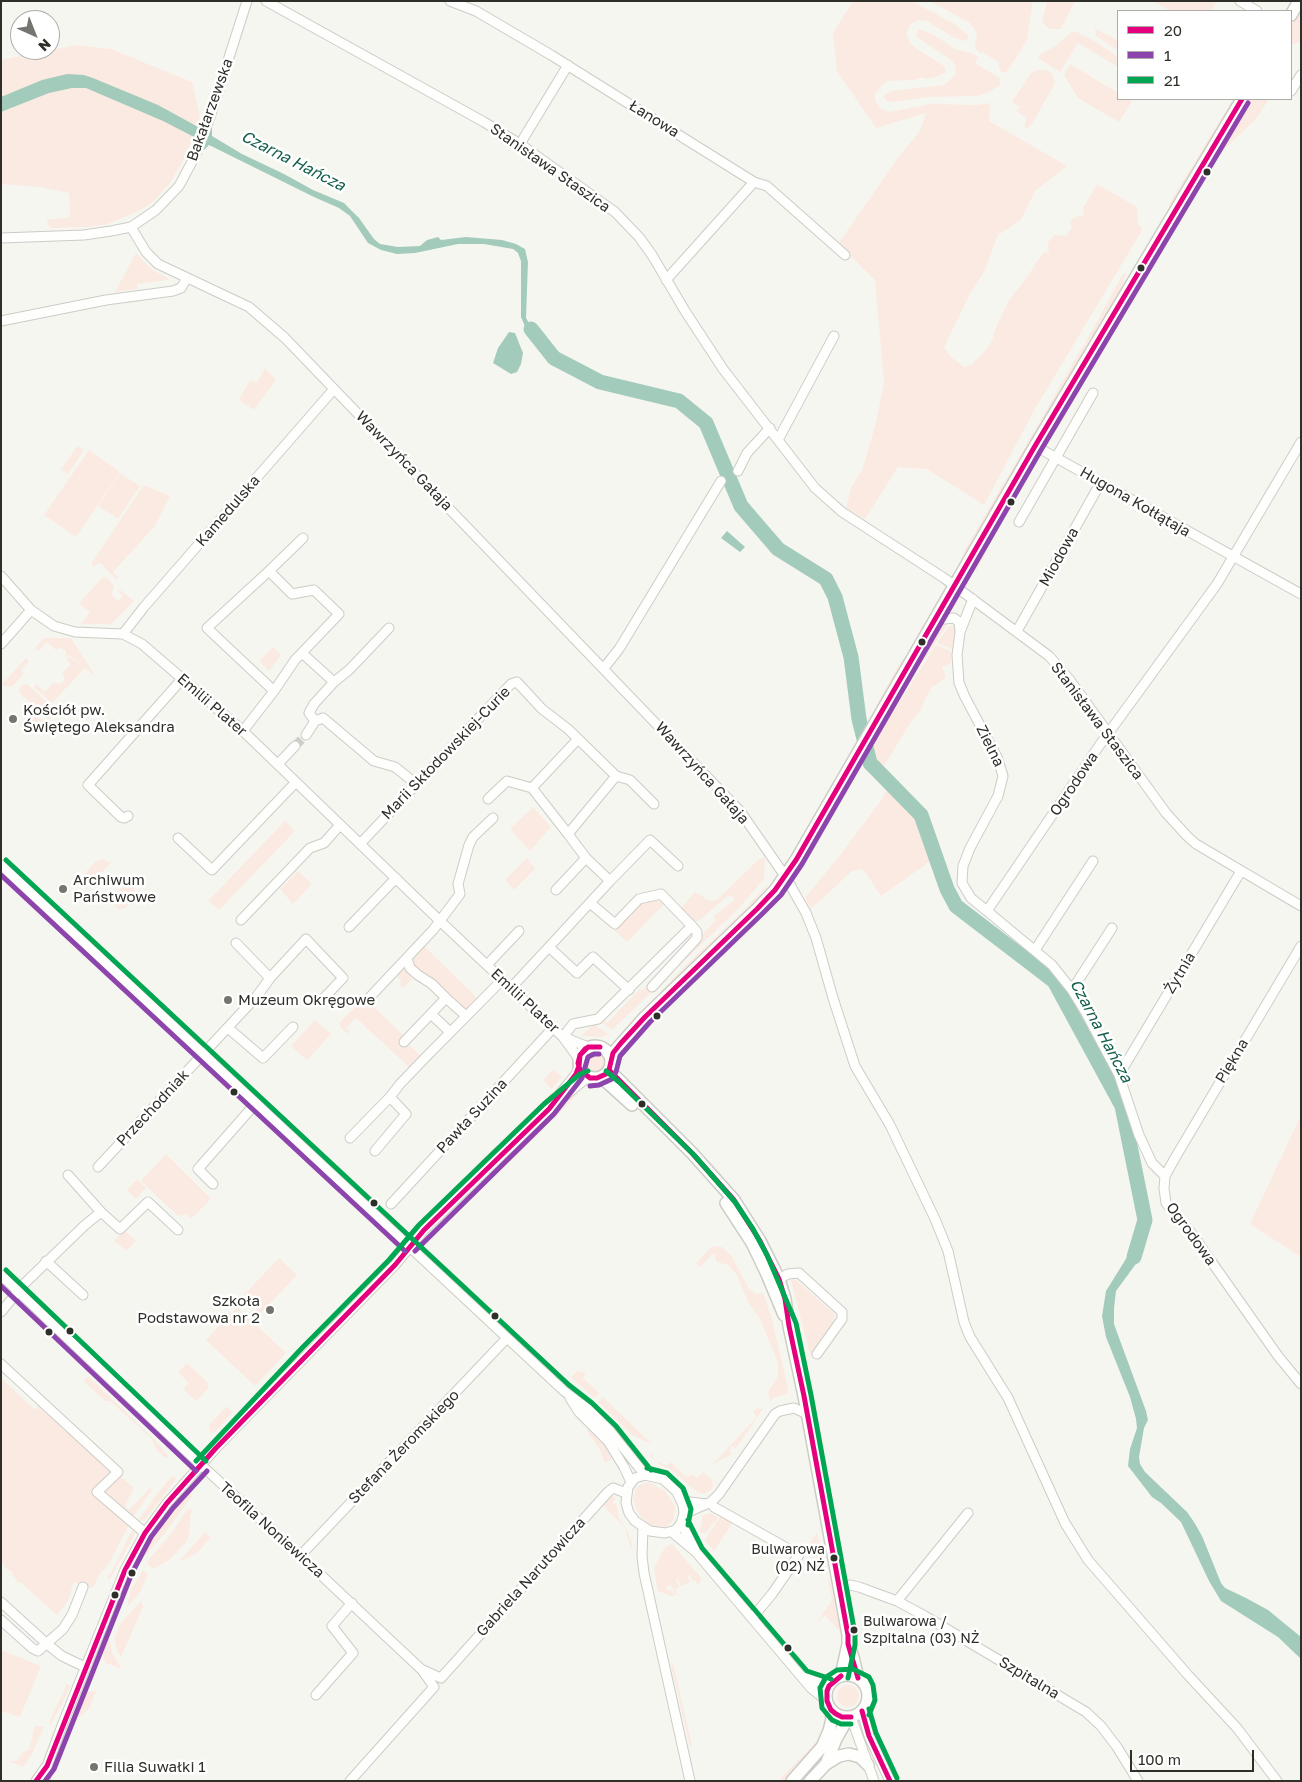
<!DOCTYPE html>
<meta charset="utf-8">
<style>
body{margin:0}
#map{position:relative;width:1302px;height:1782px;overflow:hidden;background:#f6f6f0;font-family:"Golos Text",sans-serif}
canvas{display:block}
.frame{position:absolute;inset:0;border:2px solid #2f2f2a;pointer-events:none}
.legend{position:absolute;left:1117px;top:10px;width:175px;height:90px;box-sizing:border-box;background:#fff;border:1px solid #acacaa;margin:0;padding:6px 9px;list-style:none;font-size:15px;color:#2f2f2a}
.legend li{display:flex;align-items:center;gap:10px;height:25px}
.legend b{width:25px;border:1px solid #acacaa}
.north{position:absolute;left:10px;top:10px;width:50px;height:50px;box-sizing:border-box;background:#fff;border:1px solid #acacaa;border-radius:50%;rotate:136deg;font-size:14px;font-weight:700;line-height:20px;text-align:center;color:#2f2f2a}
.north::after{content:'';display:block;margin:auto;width:18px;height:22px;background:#75756f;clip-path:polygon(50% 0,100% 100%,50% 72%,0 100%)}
.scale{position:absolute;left:1130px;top:1750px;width:124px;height:22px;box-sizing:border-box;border:2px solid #2f2f2a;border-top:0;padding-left:6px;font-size:15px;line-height:18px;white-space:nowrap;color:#2f2f2a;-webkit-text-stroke:4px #fff;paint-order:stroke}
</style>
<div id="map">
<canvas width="1302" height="1782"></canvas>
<div class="frame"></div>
<ul class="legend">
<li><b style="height:6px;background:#e5007d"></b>20</li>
<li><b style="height:6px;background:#8e44ad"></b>1</li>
<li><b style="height:6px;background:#00a651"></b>21</li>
</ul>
<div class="north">N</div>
<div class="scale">100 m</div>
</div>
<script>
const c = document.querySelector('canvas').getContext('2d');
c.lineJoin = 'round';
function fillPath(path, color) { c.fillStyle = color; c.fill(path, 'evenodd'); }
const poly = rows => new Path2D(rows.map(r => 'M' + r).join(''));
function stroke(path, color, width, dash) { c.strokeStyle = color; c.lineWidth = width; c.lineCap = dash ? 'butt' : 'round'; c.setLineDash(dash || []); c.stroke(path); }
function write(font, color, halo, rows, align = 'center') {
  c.font = font + ' "Golos Text",sans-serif'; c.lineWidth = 5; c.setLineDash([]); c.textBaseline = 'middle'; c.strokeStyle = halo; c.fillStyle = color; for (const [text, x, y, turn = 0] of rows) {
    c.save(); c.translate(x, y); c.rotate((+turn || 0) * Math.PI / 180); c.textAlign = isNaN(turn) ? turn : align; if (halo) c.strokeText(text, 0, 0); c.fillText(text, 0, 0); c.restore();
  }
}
fillPath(poly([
 [853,1,912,1,956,25,968,35,968,39,964,41,953,37,927,21,918,20,911,24,906,33,910,43,914,47,944,66,946,72,936,77,925,79,922,77,915,80,886,81,875,93,875,100,881,109,889,112,931,104,977,105,990,103,989,121,1067,166,1035,191,1021,220,998,235,985,270,970,294,944,347,951,357,964,367,971,365,986,350,994,337,993,334,1009,300,1025,280,1040,257,1044,253,1049,252,1048,246,1049,241,1054,235,1066,236,1072,227,1070,223,1072,219,1078,216,1084,215,1083,208,1097,184,1137,207,1138,226,1141,226,1141,232,1035,409,984,505,927,469,898,467,865,519,846,509,851,488,862,470,876,423,884,383,875,280,838,244,900,155,920,131,926,113,876,128,837,71,833,33],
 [930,1,1033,1,1027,40,1007,72,1002,72,999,68,999,62,982,52,981,54,976,49,975,45,977,33,970,23],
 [1047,1,1075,1,1061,29,1049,29,1042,22],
 [1153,1,1215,1,1216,2,1211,11,1170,11],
 [1301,10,1301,41,1296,44,1291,44,1291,25],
 [1095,28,1118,41,1118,50,1096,36],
 [919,29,932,34,955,49,972,53,978,57,975,63,1000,78,1000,85,989,92,977,96,928,97,893,102,886,101,884,97,885,94,891,91,944,85,955,75,956,66,951,60,918,38,916,34],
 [1075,31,1096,42,1118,57,1118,67,1078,43,1060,72,1038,58,1041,54,1057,45,1069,34],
 [77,45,111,49,192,82,200,117,190,144,181,164,170,183,155,200,139,211,108,224,89,227,50,228,46,220,70,217,69,193,40,187,1,184,1,60],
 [1070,64,1118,93,1118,99,1128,99,1132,101,1119,122,1078,98,1064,75],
 [1038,70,1046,70,1050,72,1053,76,1055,83,1032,124,1027,129,1024,125,1027,118,1016,111,1020,107,1012,102,1031,73],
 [1233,99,1235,99,1171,205,1169,204],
 [1247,99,1269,99,1256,119,1215,158,1219,146],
 [136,253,151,269,168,278,168,280,137,284,137,289,115,292],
 [1126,273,1121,289,1088,345,1085,343,1123,274],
 [1084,344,1088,346,1038,432,1035,430],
 [265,368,276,380,254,410,239,400,250,380,257,383],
 [1034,431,1038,433,1008,484,1005,482],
 [77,446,84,450,68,474,61,470],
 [89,450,120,472,76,537,44,515],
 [1040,455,1004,517,1001,516,1034,460],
 [120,473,140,486,118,519,98,506],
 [1004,482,1007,485,966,555,963,553],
 [144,485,170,496,155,526,113,572,119,578,117,580,100,563,94,566,91,564],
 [1001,517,1003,518,977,570,973,572],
 [106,577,113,584,114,588,111,594,118,601,123,596,118,591,119,589,134,601,111,624,81,624,90,612,80,604,82,600,102,578],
 [951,619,906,687,903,685,944,622],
 [953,625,956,628,952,649,937,643,948,628],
 [44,638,71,638,96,677,85,668,52,703,34,687,36,684,45,692,54,682,58,684,63,682,65,677,62,673,71,664,66,659,69,657,81,665,69,655,65,658,66,652,64,649,60,648,56,650,47,642,38,651,35,648],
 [936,645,951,651,951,663,942,667,946,678,932,687,924,701,922,708,909,725,882,769,877,765,870,752,872,739,893,712],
 [273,647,281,655,269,671,259,661],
 [26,658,29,661,21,670,24,674,13,686,6,687,2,684],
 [902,659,903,659,900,670,869,721,878,702],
 [23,684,27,684,57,711,48,720,19,692,19,689],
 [34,713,47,725,43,731,28,720],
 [854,770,851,779,806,861,805,859],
 [887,789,905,802,916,814,932,860,881,896,864,870,860,869,851,872,811,909,805,898,841,854,880,802],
 [533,807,551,827,530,851,510,829],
 [285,821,295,831,219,910,208,901],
 [764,857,765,860,764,879,737,910,612,1030,600,1021,601,1020,607,1023,640,989,642,990,648,984,653,990,700,941,702,935,715,921,714,916,735,900,734,897,728,896,701,919,692,923,679,910,695,892,708,900,712,901,717,900,758,860],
 [527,858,535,869,514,890,505,880],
 [102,859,111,863,86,889,78,881,95,862],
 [298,871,312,884,293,904,280,889],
 [128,885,134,888,136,895,124,909,118,909,114,905,113,898,122,887],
 [766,886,768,886,754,902,710,948,658,995,687,964,740,914],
 [649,900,657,900,664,904,627,942,614,930,637,905],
 [423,945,477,998,465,1011,430,977,424,973,417,976,413,980,412,979,403,988,400,985,401,981,396,974],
 [364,999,370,1006,373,1006,404,1036,399,1041,405,1047,409,1045,421,1056,409,1067,356,1018,346,1028,350,1031,348,1034,340,1027,340,1022],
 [315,1020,331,1034,307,1060,291,1046],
 [594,1024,604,1031,609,1034,602,1037,581,1036],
 '578 1062a16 16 0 1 1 32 0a16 16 0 1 1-32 0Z',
 [553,1069,562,1077,551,1089,543,1080],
 [564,1081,541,1111,503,1145,472,1169],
 [576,1091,578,1094,510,1162,509,1157,510,1154],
 [1301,1115,1301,1257,1250,1224],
 [697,1148,720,1173,738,1194,762,1233,783,1273,779,1272,696,1153],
 [166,1154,211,1199,191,1219,186,1214,178,1216,141,1181],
 [137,1179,146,1188,136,1199,127,1190],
 [124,1230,136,1241,127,1251,114,1241],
 [716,1246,722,1247,731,1255,749,1289,756,1294,763,1293,772,1319,788,1389,787,1394,775,1397,770,1402,768,1392,778,1376,778,1363,759,1317,749,1304,737,1275,728,1265,717,1262,714,1253,700,1267,696,1263,710,1248],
 [279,1258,297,1275,260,1314,242,1297],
 [795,1279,833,1313,835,1316,834,1320,810,1355,791,1280],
 [792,1303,801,1339,831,1500,828,1500,800,1350,789,1304],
 [237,1307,286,1353,255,1386,206,1340],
 [187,1363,209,1384,208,1388,196,1401,184,1390,185,1386,189,1383,178,1372],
 [577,1371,586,1373,583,1378,599,1393,594,1398,571,1377],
 [88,1376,161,1446,169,1458,164,1457,155,1448,152,1439,110,1401,105,1401,83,1381],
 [1,1378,35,1410,39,1405,134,1488,125,1506,129,1510,150,1488,152,1490,133,1517,108,1565,99,1575,93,1588,74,1582,68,1601,57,1615,20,1582,18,1583,16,1581,17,1579,12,1575,13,1573,4,1567,5,1566,1,1562],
 [603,1397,605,1399,652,1444,632,1435,598,1402],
 [594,1405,630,1441,631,1447,636,1454,634,1455,617,1431],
 [226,1407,228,1407,232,1413,214,1433,212,1433,210,1431,209,1425],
 [758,1408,763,1409,736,1448,732,1446,729,1451,732,1454,712,1465,757,1417,753,1411],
 [589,1429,602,1442,612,1459,605,1463,600,1450,587,1431],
 [652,1453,652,1455,656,1461,667,1466,671,1462,687,1478,691,1474,697,1478,703,1472,712,1480,713,1486,710,1491,704,1494,698,1493,673,1471,659,1464,650,1456],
 [172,1476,174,1476,177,1478,144,1521,138,1521,153,1499],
 [649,1482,665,1491,675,1506,674,1518,671,1523,665,1527,652,1526,641,1517,637,1510,634,1501,635,1490,639,1485],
 [189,1491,192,1496,166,1532,145,1556,143,1555,167,1517],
 [611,1496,614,1496,616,1500,613,1501,613,1504,616,1503,619,1518,628,1532,633,1549,630,1546,625,1528,605,1507,604,1504],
 [191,1509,192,1510,190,1516,191,1518,188,1540,169,1560,153,1569,147,1563,150,1558,170,1535,187,1510],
 [711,1513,718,1518,708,1530,705,1533,701,1533,700,1530,703,1515],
 [723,1516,733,1522,714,1551,705,1540,719,1518],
 [133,1528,135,1531,134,1536,110,1579,107,1577,112,1571],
 [205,1532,211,1537,197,1553,184,1560,180,1560],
 [817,1532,823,1559,821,1561,805,1552],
 [695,1537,697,1537,755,1606,750,1605,748,1602,699,1545,694,1538],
 [672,1544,702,1579,698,1585,695,1580,692,1581,690,1575,687,1577,691,1582,681,1586,678,1579,676,1580,679,1587,675,1589,678,1594,676,1595,671,1585,666,1587,668,1591,672,1590,675,1596,671,1596,658,1591,654,1568,664,1549,667,1546],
 [143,1570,148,1574,141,1591,127,1607,131,1590],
 [828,1578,830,1580,840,1632,825,1615,816,1624,832,1600],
 [141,1601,143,1607,121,1657,116,1648,114,1638,121,1623],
 [109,1637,112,1653,122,1669,106,1663,104,1659,102,1653],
 [1,1650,41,1666,20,1717,1,1711],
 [672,1660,677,1680,692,1746,690,1747,686,1730,671,1666],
 [67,1684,70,1686,62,1704,50,1725,50,1720],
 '837 1696a11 11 0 1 1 22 0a11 11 0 1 1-22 0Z',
 [96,1691,90,1708,77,1719,86,1692],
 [35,1726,44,1727,32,1754,24,1766,22,1766,9,1762,18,1760,23,1752,29,1750],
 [822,1736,823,1736,814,1749,804,1760,784,1781,778,1781]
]), '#fbeae1');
fillPath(poly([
 [67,74,84,75,93,78,158,105,200,128,212,128,212,136,242,154,284,174,313,190,344,203,359,218,374,239,380,244,398,247,420,246,427,240,438,237,441,240,466,237,502,240,516,244,525,249,528,262,526,318,530,325,544,343,543,349,527,331,521,317,521,261,518,253,513,249,484,244,458,244,415,253,397,254,381,250,368,243,350,216,339,208,314,197,209,145,204,150,203,150,196,138,163,121,86,88,72,88,49,93,1,112,1,97,42,80],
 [509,332,515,333,523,353,521,364,517,372,511,374,493,363,498,348],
 [727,531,745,547,740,552,721,538],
 [1140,1238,1144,1240,1144,1247,1141,1257,1116,1291,1114,1308,1114,1324,1118,1335,1146,1411,1148,1420,1144,1428,1139,1457,1140,1464,1145,1472,1187,1512,1194,1522,1202,1536,1221,1583,1225,1588,1246,1598,1268,1610,1301,1637,1301,1659,1278,1637,1221,1601,1209,1581,1181,1522,1161,1503,1152,1497,1128,1466,1130,1449,1137,1428,1136,1419,1130,1397,1106,1337,1102,1316,1106,1291,1129,1254,1135,1240]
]), '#a3cbbc');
stroke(poly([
 [531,329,554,358,600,382,679,401,706,423,741,506,778,549,826,579,835,597,851,657,859,719,870,763,921,815,947,889,956,906,1054,981,1122,1106,1145,1220,1134,1257]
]), '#a3cbbc', 15);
stroke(poly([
 [295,746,306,735]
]), '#cecec8', 9, [9, 4.5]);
const minor = poly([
 [266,1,484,122,520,144,615,212,639,237,652,255,685,311,723,369,815,488,842,512,944,578,1049,656,1069,679,1166,813,1187,836,1196,844,1301,906],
 [450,1,476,11,551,55,754,182,767,186,845,255],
 [1240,1,1257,11],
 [1291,91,1301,75],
 [520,144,568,65],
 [131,227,146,252,158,264,249,307,285,338,740,811,785,876,806,913,816,938,833,998,855,1066,890,1125,935,1219,948,1251,964,1322,970,1337,1008,1398,1065,1523,1088,1560,1188,1675,1237,1728,1277,1781],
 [1,238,84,235,111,231,131,227,156,210,179,186,195,156,210,117,247,1],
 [666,280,754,182],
 [1,321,106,300,173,291,181,288,187,278],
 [778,440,834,336],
 [1035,446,1301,594],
 [738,471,747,453,770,428],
 [1019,522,1093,393],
 [269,571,303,538],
 [1,576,31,610,54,626,75,632,123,634,142,644,243,731,440,921,563,1037,579,1059],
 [973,599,960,632,957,655,959,683,965,697,997,757,1003,776,998,796,970,848,963,866,962,883,971,898,987,911],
 [935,620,954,618,959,622,960,631],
 [1017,631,1101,482],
 [123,634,144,607,334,389],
 [1,644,31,610],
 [302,653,334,682,314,704,309,713,315,721,323,718,374,761,395,767,415,783],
 [604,668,619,649,721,481],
 [334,682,349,670,389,628],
 [243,731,274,691,295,660,339,614,314,590,292,594,269,571,207,628,274,691],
 [306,735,315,721],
 [278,764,295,746],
 [616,776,630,780,654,804],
 [532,788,578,739],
 [488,799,507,781,532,788,568,834],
 [128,816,124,818,121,817,88,785,183,678],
 [178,838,212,870,296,782],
 [360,844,511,684,517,682,542,709,568,729,616,776,568,834,586,858,610,881,511,988],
 [1,865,519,1349,564,1391,587,1408,610,1431,645,1475],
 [610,881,650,840,678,866],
 [556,890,586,858],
 [241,920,310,848,324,843,340,825],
 [349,927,396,878],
 [236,943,270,978],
 [1301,946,1175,1158,1165,1176,1164,1188,1166,1203,1192,1234,1278,1356,1301,1384],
 [550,948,577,973,593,957,629,990],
 [1035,950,1093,861],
 [487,965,519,931],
 [652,987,697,938,697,932,692,926],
 [1072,990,1112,928],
 [370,997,433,930,460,894,458,884,469,845,473,837,493,818],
 [446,998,466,1016],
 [431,1014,450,1032],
 [228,1028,263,1058,293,1027],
 [563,1037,573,1024,598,1019,692,926,661,894,639,899,615,924,590,903],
 [566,1038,588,1047],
 [404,1042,446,998,432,984,418,975,410,968,407,959],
 [1119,1075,1241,871],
 [556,1099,576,1074,579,1066],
 [350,1138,390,1097,400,1084,424,1059,502,980],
 [375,1151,406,1114,390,1097],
 [98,1167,257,996,270,978,306,939,343,978,320,1002],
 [68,1175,101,1212],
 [1165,1176,1152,1163,1139,1135,1119,1075,1086,1013,1072,990,1052,965,987,911,1099,746,1217,584,1301,442],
 [213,1184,198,1169,256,1103],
 [391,1204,553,1028],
 [46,1261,83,1295],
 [1,1275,186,1451,322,1576,422,1670,434,1687,350,1781],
 [775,1281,788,1274,799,1273,842,1312,842,1319,817,1354],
 [1,1312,25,1283,85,1225,101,1212,120,1229,148,1202,178,1230],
 [1,1364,118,1472,97,1492,145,1533],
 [570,1398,579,1412,608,1441,624,1467,631,1482],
 [645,1475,663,1479,677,1492,683,1505,684,1514,681,1523,676,1530,665,1533,650,1531,635,1521,629,1513,626,1503,628,1487,635,1478,645,1475],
 [681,1501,707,1504],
 [711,1502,714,1507,799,1555,772,1594,752,1618],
 [684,1514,711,1502,719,1494,775,1414,780,1411,794,1408,807,1414],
 [681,1523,695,1550],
 [643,1527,642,1556,644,1573,690,1781],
 [672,1532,696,1552,811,1688,827,1701],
 [300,1556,507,1338],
 [838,1586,850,1585,859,1587,897,1601,925,1616,1086,1712,1101,1726,1117,1747,1138,1781],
 [897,1601,968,1513],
 [1,1602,47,1644,62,1656,85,1667],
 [1,1620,32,1648,38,1651,63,1629,72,1615,83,1587],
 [423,1670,441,1678,608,1492,613,1488,626,1493],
 [804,1677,829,1686],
 [316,1695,353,1653,332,1626,352,1603],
 [862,1711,869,1736,890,1781],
 [851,1717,874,1781],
 [36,1781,45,1768],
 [45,1781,47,1766,63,1723,125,1570,145,1533,167,1503,216,1448,395,1265,424,1230,549,1109,584,1080,590,1078]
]);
const major = poly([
 [1291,15,1299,1],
 '579 1062a16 16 0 1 1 32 0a16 16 0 1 1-32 0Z',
 [611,1061,613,1053,645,1017,757,909,775,890,796,860,1035,446,1242,99],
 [609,1070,692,1153,734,1200,760,1241,779,1279,785,1299,789,1326,804,1396,848,1635,848,1644,841,1676],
 [601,1077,632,1105],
 [726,1203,752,1243,766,1272,784,1315],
 [848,1644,853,1657,858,1678],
 '826 1696a21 21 0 1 1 42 0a21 21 0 1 1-42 0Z',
 [826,1764,839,1756,849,1754,860,1757,868,1765],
 [792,1781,822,1747,829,1731,832,1719,831,1710],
 [810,1781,826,1764,836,1739,844,1725,851,1717]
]);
stroke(minor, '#ccccc7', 11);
stroke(major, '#ccccc7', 14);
stroke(minor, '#fefefd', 9);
stroke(major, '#fefefd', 11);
stroke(poly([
 [600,1047,588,1047,580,1055,578,1063,580,1070,590,1078,597,1078,606,1074,609,1070,613,1053,621,1043,645,1017,757,909,775,890,796,860,1035,446,1242,99],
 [609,1070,692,1153,734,1200,760,1241,779,1279,785,1299,789,1326,804,1396,848,1635,848,1644,858,1678],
 [841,1676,829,1686,827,1691,827,1701,831,1710,836,1714,842,1717,851,1717],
 [862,1711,869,1736,890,1781],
 [36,1781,47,1766,125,1570,145,1533,167,1503,216,1448,395,1265,424,1230,549,1109,576,1074,579,1066,580,1055,585,1049]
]), '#e5007d', 5);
stroke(poly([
 [1,875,405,1251],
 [590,1086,599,1085,612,1079,616,1072,620,1056,627,1048,650,1022,762,914,781,895,802,864,1041,450,1248,103],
 [415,1251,554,1114,582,1078,588,1057,594,1054,599,1054],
 [1,1286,196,1471],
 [45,1781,54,1769,132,1573,151,1537,173,1508,207,1471]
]), '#8e44ad', 5);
stroke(poly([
 [6,860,569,1385,592,1403,616,1426,651,1470],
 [606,1071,619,1082,694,1155,735,1202,753,1229,767,1255,796,1323,811,1395,855,1634,855,1645,848,1678],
 [6,1270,206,1461],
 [196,1461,303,1347,389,1260,419,1225,544,1104,580,1074,588,1071],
 [647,1468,667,1473,683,1488,691,1509,688,1525],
 [688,1520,702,1548,807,1671,831,1679],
 [869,1709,876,1733,897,1778],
 [851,1724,841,1724,832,1720,822,1708,820,1688,826,1677,837,1670,853,1669,869,1677,873,1685,875,1700,869,1715]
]), '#00a651', 5);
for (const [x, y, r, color] of [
 [1207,172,4.5,"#2f2f2a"],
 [1141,268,4.5,"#2f2f2a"],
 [1011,502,4.5,"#2f2f2a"],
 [922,642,4.5,"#2f2f2a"],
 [13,719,5,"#75756f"],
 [63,889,5,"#75756f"],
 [228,1000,5,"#75756f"],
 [657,1016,4.5,"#2f2f2a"],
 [234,1092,4.5,"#2f2f2a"],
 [642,1104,4.5,"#2f2f2a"],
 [374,1203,4.5,"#2f2f2a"],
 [270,1310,5,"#75756f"],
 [495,1316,4.5,"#2f2f2a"],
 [70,1331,4.5,"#2f2f2a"],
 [49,1332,4.5,"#2f2f2a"],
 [834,1558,4.5,"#2f2f2a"],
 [132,1573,4.5,"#2f2f2a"],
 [115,1595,4.5,"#2f2f2a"],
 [854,1630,4.5,"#2f2f2a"],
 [788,1648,4.5,"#2f2f2a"],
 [94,1767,5,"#75756f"]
]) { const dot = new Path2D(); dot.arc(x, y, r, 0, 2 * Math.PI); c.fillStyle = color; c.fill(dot); stroke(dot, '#fff', 2); }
write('14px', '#2f2f2a', '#fff', [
 ["Bulwarowa",825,1550],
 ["(02) NŻ",825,1567],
 ["Bulwarowa /",863,1622,"left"],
 ["Szpitalna (03) NŻ",863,1639,"left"]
], 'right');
write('15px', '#2f2f2a', '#fff', [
 ["Bakałarzewska",210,110,-70],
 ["Łanowa",654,119,32],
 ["Stanisława Staszica",550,168,35],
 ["Wawrzyńca Gałaja",404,461,46],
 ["Hugona Kołłątaja",1135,502,30],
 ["Kamedulska",228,511,-49],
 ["Miodowa",1059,557,-61],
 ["Emilii Plater",212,705,41],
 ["Stanisława Staszica",1097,721,53],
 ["Zielna",990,746,64],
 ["Marii Skłodowskiej-Curie",446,753,-46],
 ["Wawrzyńca Gałaja",702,773,48],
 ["Ogrodowa",1074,784,-56],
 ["Żytnia",1180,973,-59],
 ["Emilii Plater",525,1001,43],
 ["Piękna",1232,1061,-59],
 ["Przechodniak",153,1108,-47],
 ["Pawła Suzina",472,1116,-47],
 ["Ogrodowa",1191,1234,54],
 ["Stefana Żeromskiego",404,1447,-46],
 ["Teofila Noniewicza",272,1530,42],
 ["Gabriela Narutowicza",531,1577,-48],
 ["Szpitalna",1029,1678,31]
]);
write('15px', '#2f2f2a', '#fff', [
 ["Kościół pw.",23,710],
 ["Świętego Aleksandra",23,727],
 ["Archiwum",73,880],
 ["Państwowe",73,897],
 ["Muzeum Okręgowe",238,1000],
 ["Szkoła",260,1301,"right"],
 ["Podstawowa nr 2",260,1318,"right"],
 ["Filia Suwałki 1",104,1767]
], 'left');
write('italic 16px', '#125e4a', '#fff', [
 ["Czarna Hańcza",293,161,27],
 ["Czarna Hańcza",1101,1031,62]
]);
</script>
